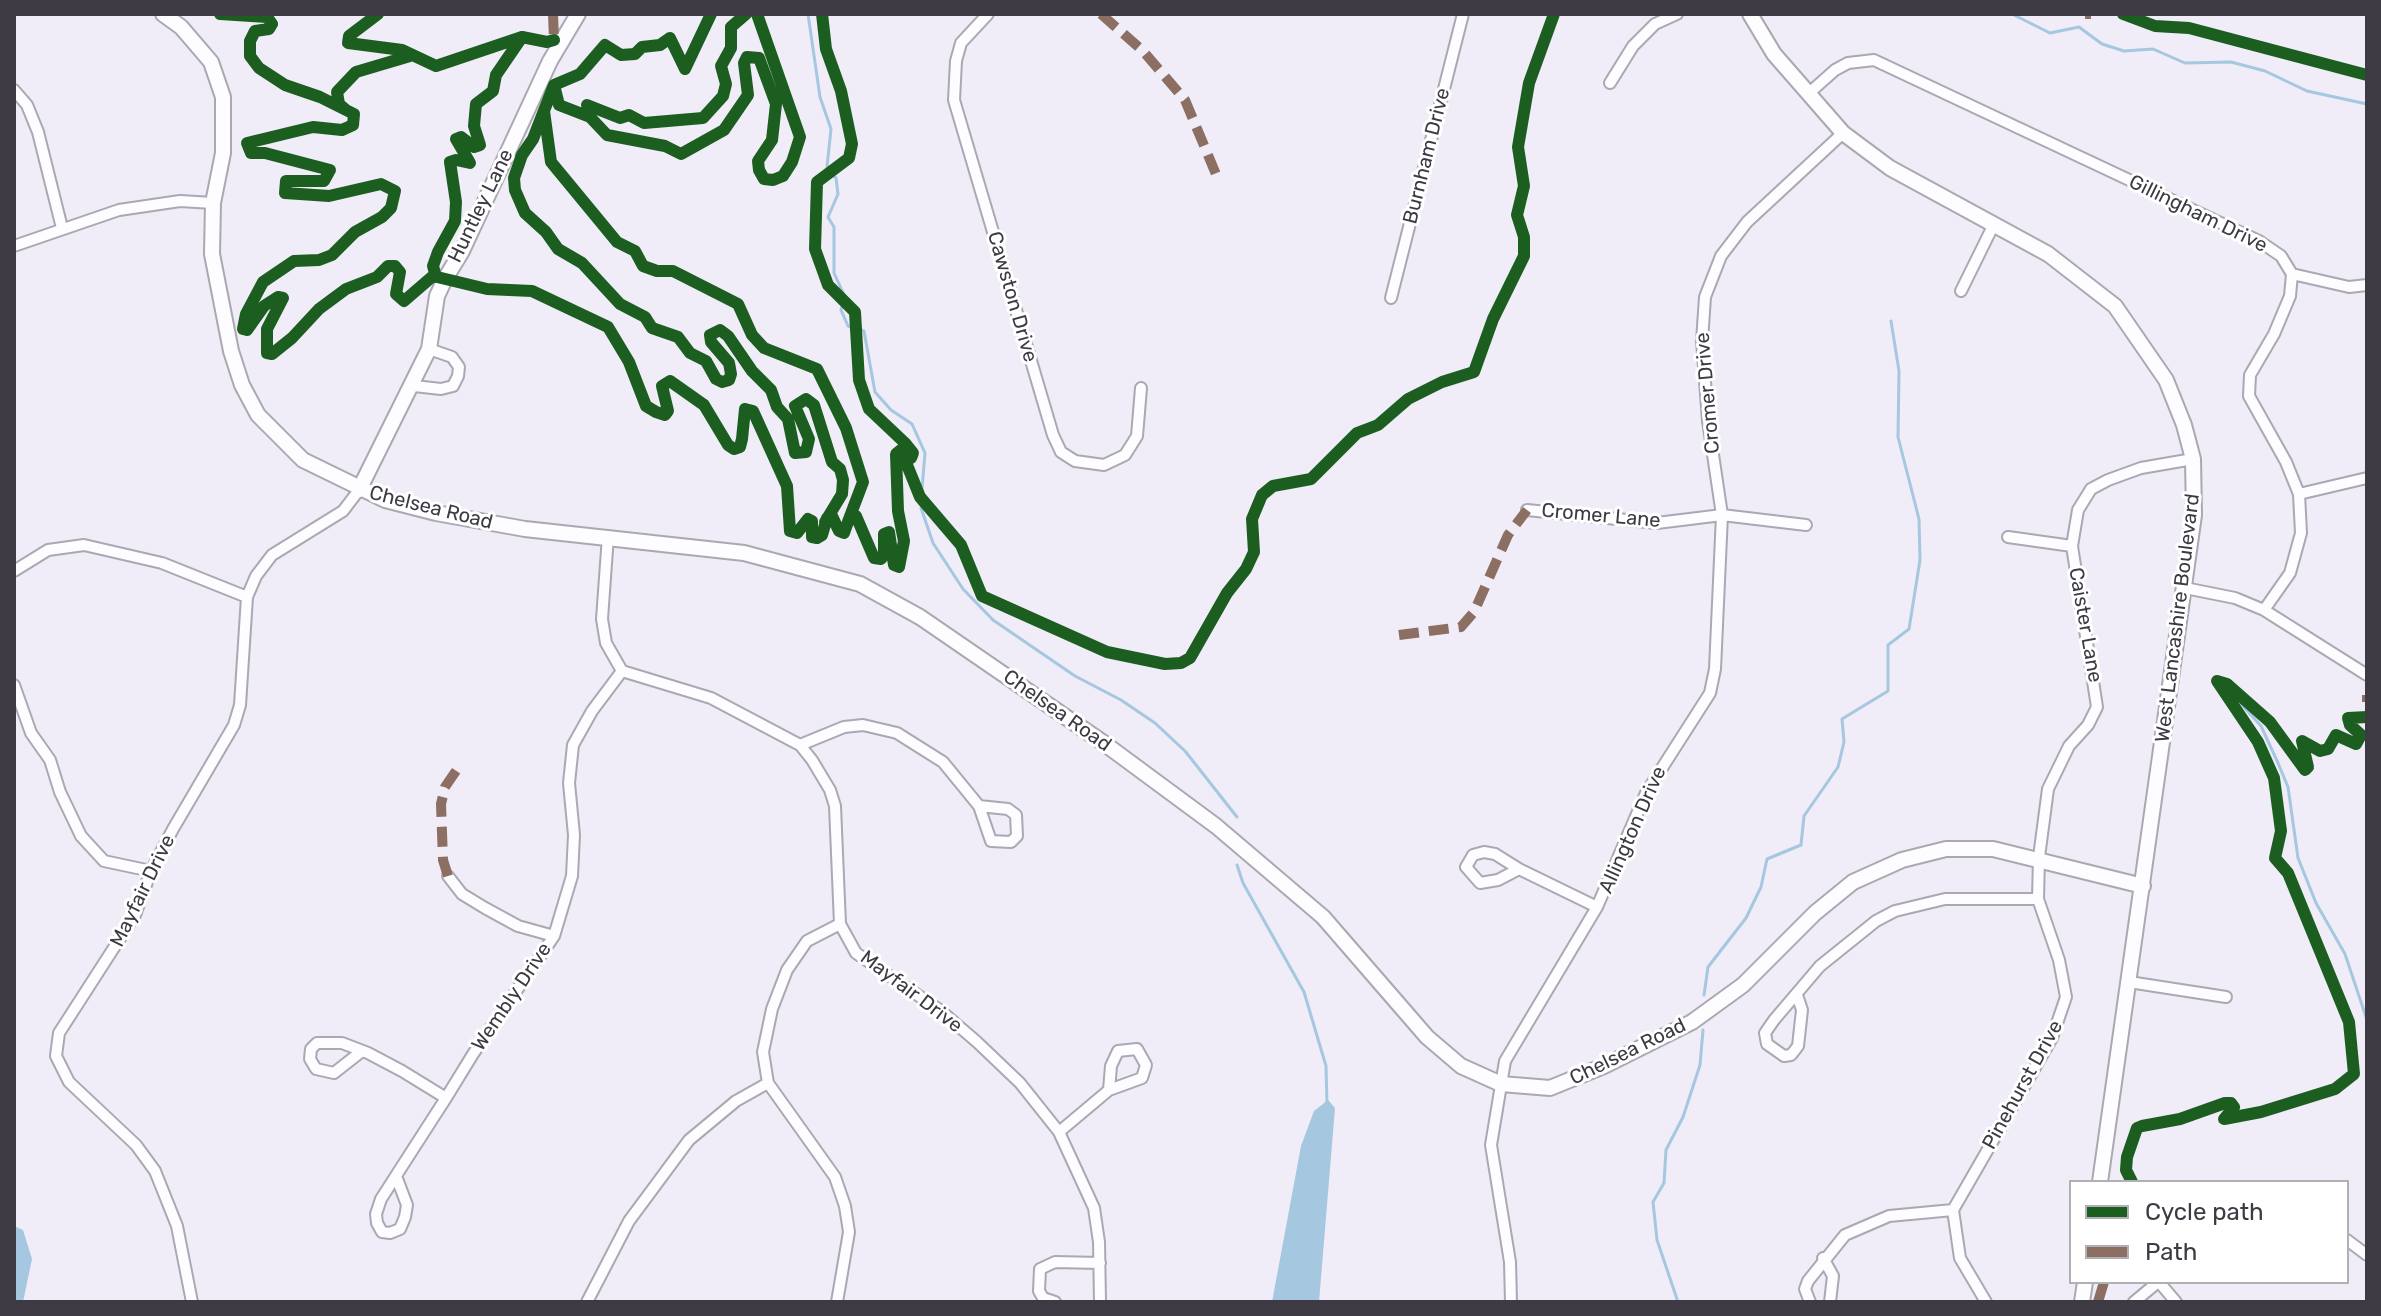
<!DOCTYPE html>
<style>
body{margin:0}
#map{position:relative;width:2381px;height:1316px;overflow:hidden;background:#f0ecf8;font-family:Rubik,sans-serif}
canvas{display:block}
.frame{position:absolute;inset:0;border:16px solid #3d3a43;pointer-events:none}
.legend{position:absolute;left:2069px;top:1180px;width:280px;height:104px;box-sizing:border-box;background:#fff;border:2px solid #b1b0b4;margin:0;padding:10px 14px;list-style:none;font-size:24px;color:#3d3a43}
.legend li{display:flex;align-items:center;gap:16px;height:40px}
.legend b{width:40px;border:2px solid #b1b0b4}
</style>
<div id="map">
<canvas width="2381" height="1316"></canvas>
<div class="frame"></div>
<ul class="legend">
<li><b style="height:10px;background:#1b5e20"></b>Cycle path</li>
<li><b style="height:10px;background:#8d6e63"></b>Path</li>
</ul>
</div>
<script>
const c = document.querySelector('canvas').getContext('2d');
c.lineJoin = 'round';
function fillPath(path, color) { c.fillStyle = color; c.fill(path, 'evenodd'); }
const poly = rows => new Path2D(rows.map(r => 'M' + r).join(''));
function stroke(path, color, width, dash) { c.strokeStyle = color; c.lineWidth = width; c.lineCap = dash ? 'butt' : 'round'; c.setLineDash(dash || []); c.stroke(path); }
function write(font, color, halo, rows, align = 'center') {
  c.font = font + ' Rubik,sans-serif'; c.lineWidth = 6; c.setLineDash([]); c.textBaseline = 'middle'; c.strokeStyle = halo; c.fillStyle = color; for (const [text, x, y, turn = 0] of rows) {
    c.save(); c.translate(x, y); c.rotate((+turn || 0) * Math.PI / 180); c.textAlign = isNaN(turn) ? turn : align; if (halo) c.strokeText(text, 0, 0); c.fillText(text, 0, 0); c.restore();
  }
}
fillPath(poly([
 [1328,1100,1335,1108,1319,1302,1272,1302,1301,1146,1314,1111],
 [14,1226,23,1230,32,1259,23,1302,14,1302]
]), '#a5c7e0');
stroke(poly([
 [808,14,820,97,831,129,827,167,836,178,838,194,828,217,834,227,834,273,845,297,841,310,848,326,864,331,875,392,891,410,912,424,925,453,922,489],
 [2012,14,2050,33,2079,27,2102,44,2124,51,2153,49,2185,63,2231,62,2265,71,2307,91,2367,104],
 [921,508,933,543,963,589,993,620,1075,676,1121,700,1155,723,1185,751,1237,817],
 [2232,694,2261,726,2278,763,2288,787,2298,858,2316,903,2345,954,2367,1020],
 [1237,865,1243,883,1304,992,1326,1066,1327,1104],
 [1704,995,1708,967,1746,918,1761,887,1767,859,1801,845,1804,816,1838,767,1844,742,1842,719,1888,691,1888,645,1909,629,1920,560,1919,519,1898,437,1899,371,1891,321],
 [1678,1302,1657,1240,1653,1202,1664,1183,1666,1150,1683,1117,1700,1065,1703,1030]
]), '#a5c7e0', 3);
const street = poly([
 [988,14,961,43,956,61,954,100,1053,435,1061,452,1075,461,1104,465,1125,455,1137,436,1141,388],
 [1610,83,1633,46,1655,24,1677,14],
 [14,90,27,105,38,132,62,228],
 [1808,94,1835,70,1848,63,1874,60,2259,241,2281,256,2292,274,2290,296,2274,334,2250,375,2249,396,2286,462,2299,494,2301,533,2290,573,2264,610],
 [14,246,119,210,180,201,213,203],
 [2292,274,2349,287,2367,285],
 [1961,291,1994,224],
 [1391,298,1463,14],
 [414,386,441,389,453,386,458,376,459,367,452,357,429,349],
 [2299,494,2367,478],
 [1527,510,1657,523,1722,515,1806,525],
 [608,536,602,619,606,643,622,671,711,698,800,745,812,760,830,790,835,806,840,924,856,953,941,1011,977,1042,1020,1083,1059,1132,1094,1208,1099,1242,1100,1302],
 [2008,537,2072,546],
 [14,571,48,550,84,545,162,563,247,597],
 [2185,588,2235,598,2264,610,2367,675],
 [14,685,31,733,50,760,60,792,81,836,104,861,151,871],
 [800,745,844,727,863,725,897,733,943,762,979,806,991,841,1011,842,1017,836,1016,815,1008,809,979,806],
 [1484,852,1495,854,1519,869,1498,880,1480,883,1466,867,1473,855,1484,852],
 [1519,869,1597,907],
 [448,876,462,894,485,908,518,926,554,936],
 [2129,982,2226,997],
 [1797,995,1802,1010,1798,1046,1791,1055,1784,1056,1767,1044,1765,1033,1774,1020,1820,966,1876,921,1895,911,1945,899,2038,899],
 [362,1051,334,1073,316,1069,310,1059,311,1049,317,1043,342,1043,368,1053,402,1071,446,1098],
 [1059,1132,1109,1090,1142,1078,1146,1065,1137,1049,1118,1051,1111,1066,1109,1090],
 [396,1176,407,1205,405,1217,400,1229,390,1233,382,1232,377,1223,376,1214,381,1199,399,1171,446,1098,473,1054,554,936,572,876,574,835,569,783,573,745,592,711,622,671],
 [2347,1240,2367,1255],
 [1823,1258,1833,1276,1830,1302],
 [2159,1282,2176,1302],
 [192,1302,177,1226,155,1171,136,1145,69,1082,56,1056,59,1033,135,915,151,871,173,829,234,725,240,705,247,597,256,576,272,555,343,511,359,490],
 [587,1302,629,1221,689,1140,736,1101,768,1083],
 [837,1302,849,1232,845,1206,835,1177,768,1083,763,1052,772,1009,787,970,807,941,840,924],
 [1055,1302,1043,1298,1039,1291,1040,1269,1055,1262,1100,1263],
 [1511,1302,1510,1262,1491,1145,1505,1061,1597,907,1646,793,1710,693,1715,669,1722,515,1708,421,1702,341,1705,297,1721,256,1747,222,1843,133],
 [1810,1302,1805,1289,1808,1281,1845,1235,1889,1216,1953,1210],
 [1986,1302,1960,1258,1953,1210,2052,1038,2066,997,2059,960,2038,899,2039,857,2048,789,2069,746,2088,725,2097,707,2072,546,2078,510,2091,489,2108,480,2141,468,2193,459],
 [2134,1302,2158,1282]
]);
const secondary = poly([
 [163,14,181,27,211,62,223,97,223,153,213,203,212,254,231,351,242,385,258,415,303,460,385,500,436,513,525,529,744,553,860,584,920,617,1105,744,1216,826,1323,917,1427,1037,1461,1066,1501,1084,1550,1088,1604,1066,1692,1022,1743,985,1815,913,1853,882,1902,860,1946,849,1993,849,2143,886],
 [1750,14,1774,54,1843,133,1890,168,2048,254,2115,306,2166,380,2184,425,2193,459,2194,515,2100,1182],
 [359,490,429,349,437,296,445,279,462,251,550,61,578,14],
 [2082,1302,2085,1282]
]);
stroke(street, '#aba8b2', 14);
stroke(secondary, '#aba8b2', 18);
stroke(street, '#fdfcfe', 10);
stroke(secondary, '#fdfcfe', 14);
stroke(poly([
 [553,14,554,40],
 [1101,14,1143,51,1185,100,1218,179],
 [2085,14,2091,14],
 [1399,635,1461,627,1474,612,1508,535,1527,510],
 [2367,695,2367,702],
 [448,876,443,860,441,804,445,787,460,765],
 [2098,1302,2104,1282]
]), '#8d6e63', 10, [20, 10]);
stroke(poly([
 [220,14,267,17,272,24,269,29,255,31,250,41,250,56,259,68,285,85,320,97,354,114,353,125,342,130,313,127,247,143,251,153,265,153,330,170,324,181,286,181,285,193,329,196,381,184,395,191,391,208,382,217,355,232,332,255,319,260,294,261,263,282,246,314,243,329,247,330,264,306,278,297,283,298,267,329,267,353,272,354,292,338,319,309,346,289,377,277,388,266,395,266,400,272,396,294,404,301,433,276,487,289,532,291,608,327,629,362,646,406,656,412,665,415,668,411,662,386,670,381,704,405,728,445,734,449,740,447,742,439,745,409,753,411,787,486,790,531,797,533,808,519,812,521,812,537,817,538,822,535,827,518,832,516,839,531,844,533,849,519,856,516,874,558,881,559,884,555,884,534,889,532,894,565,899,567,904,541,898,511,896,454,901,450,920,497,961,545,982,596,1107,652,1165,664,1181,663,1190,658,1227,593,1246,569,1254,552,1252,519,1262,495,1273,486,1311,479,1357,433,1378,425,1408,399,1442,382,1474,372,1493,319,1524,256,1524,237,1517,215,1524,186,1518,147,1529,83,1554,14],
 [378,14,349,36,348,43,402,50,436,66,522,37,547,42,554,40],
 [711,14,685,69,670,38,660,45,642,47,635,54,621,55,605,45,580,74,554,85,533,139,522,155,514,178,515,190,525,213,546,232,558,249,582,263,620,304,645,317,652,328,678,337,690,353,706,361,716,379,722,382,729,380,731,374,729,363,711,342,710,335,720,330,728,336,752,371,771,390,777,407,788,419,795,453,806,452,809,439,795,406,806,399,814,405,832,462,840,469,843,480,842,494,825,522],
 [822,14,826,49,841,91,852,144,849,158,817,182,815,249,828,285,855,312,859,380,869,409,905,443,913,453,911,458],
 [2123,14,2155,26,2189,28,2367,75],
 [554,85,559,105,590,117,607,135,665,146,681,154,724,130,748,95,744,63,747,57,759,58,776,104,772,140,758,161,759,170,764,179,773,180,783,176,792,162,800,137,757,14],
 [587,105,620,118,629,115,644,123,703,118,723,96,726,84,721,66,731,48,731,27,746,14],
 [345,109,339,104,337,92,356,72,410,56],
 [544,111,551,162,617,242,635,251,643,266,657,271,673,271,738,304,752,335,764,348,817,369,846,428,863,482,849,519],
 [436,277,433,266,438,252,455,221,456,202,450,162,456,160,470,163,456,139,461,137,474,147,480,145,474,126,476,104,493,91,496,75,522,37],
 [2132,1182,2126,1170,2127,1157,2137,1128,2142,1126,2180,1119,2225,1103,2231,1103,2234,1107,2224,1119,2261,1112,2335,1089,2354,1074,2349,1022,2288,873,2275,858,2281,831,2274,778,2258,742,2217,681,2227,684,2270,722,2305,770,2308,767,2302,741,2320,751,2328,749,2336,735,2356,744,2361,735,2350,725,2348,718,2367,717]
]), '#1b5e20', 12);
write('20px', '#3d3a43', '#fff', [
 ["Burnham Drive",1427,156,-76],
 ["Huntley Lane",481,206,-64],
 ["Gillingham Drive",2198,214,26],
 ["Cawston Drive",1012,297,74],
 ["Cromer Drive",1708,393,-95],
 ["Chelsea Road",431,508,14],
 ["Cromer Lane",1601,516,5],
 ["West Lancashire Boulevard",2178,618,-83],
 ["Caister Lane",2085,625,80],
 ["Chelsea Road",1057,711,35],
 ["Allington Drive",1633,830,-66],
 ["Mayfair Drive",143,891,-64],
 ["Mayfair Drive",911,992,37],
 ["Wembly Drive",512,997,-56],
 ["Chelsea Road",1628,1052,-26],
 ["Pinehurst Drive",2023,1085,-61]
]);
</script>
